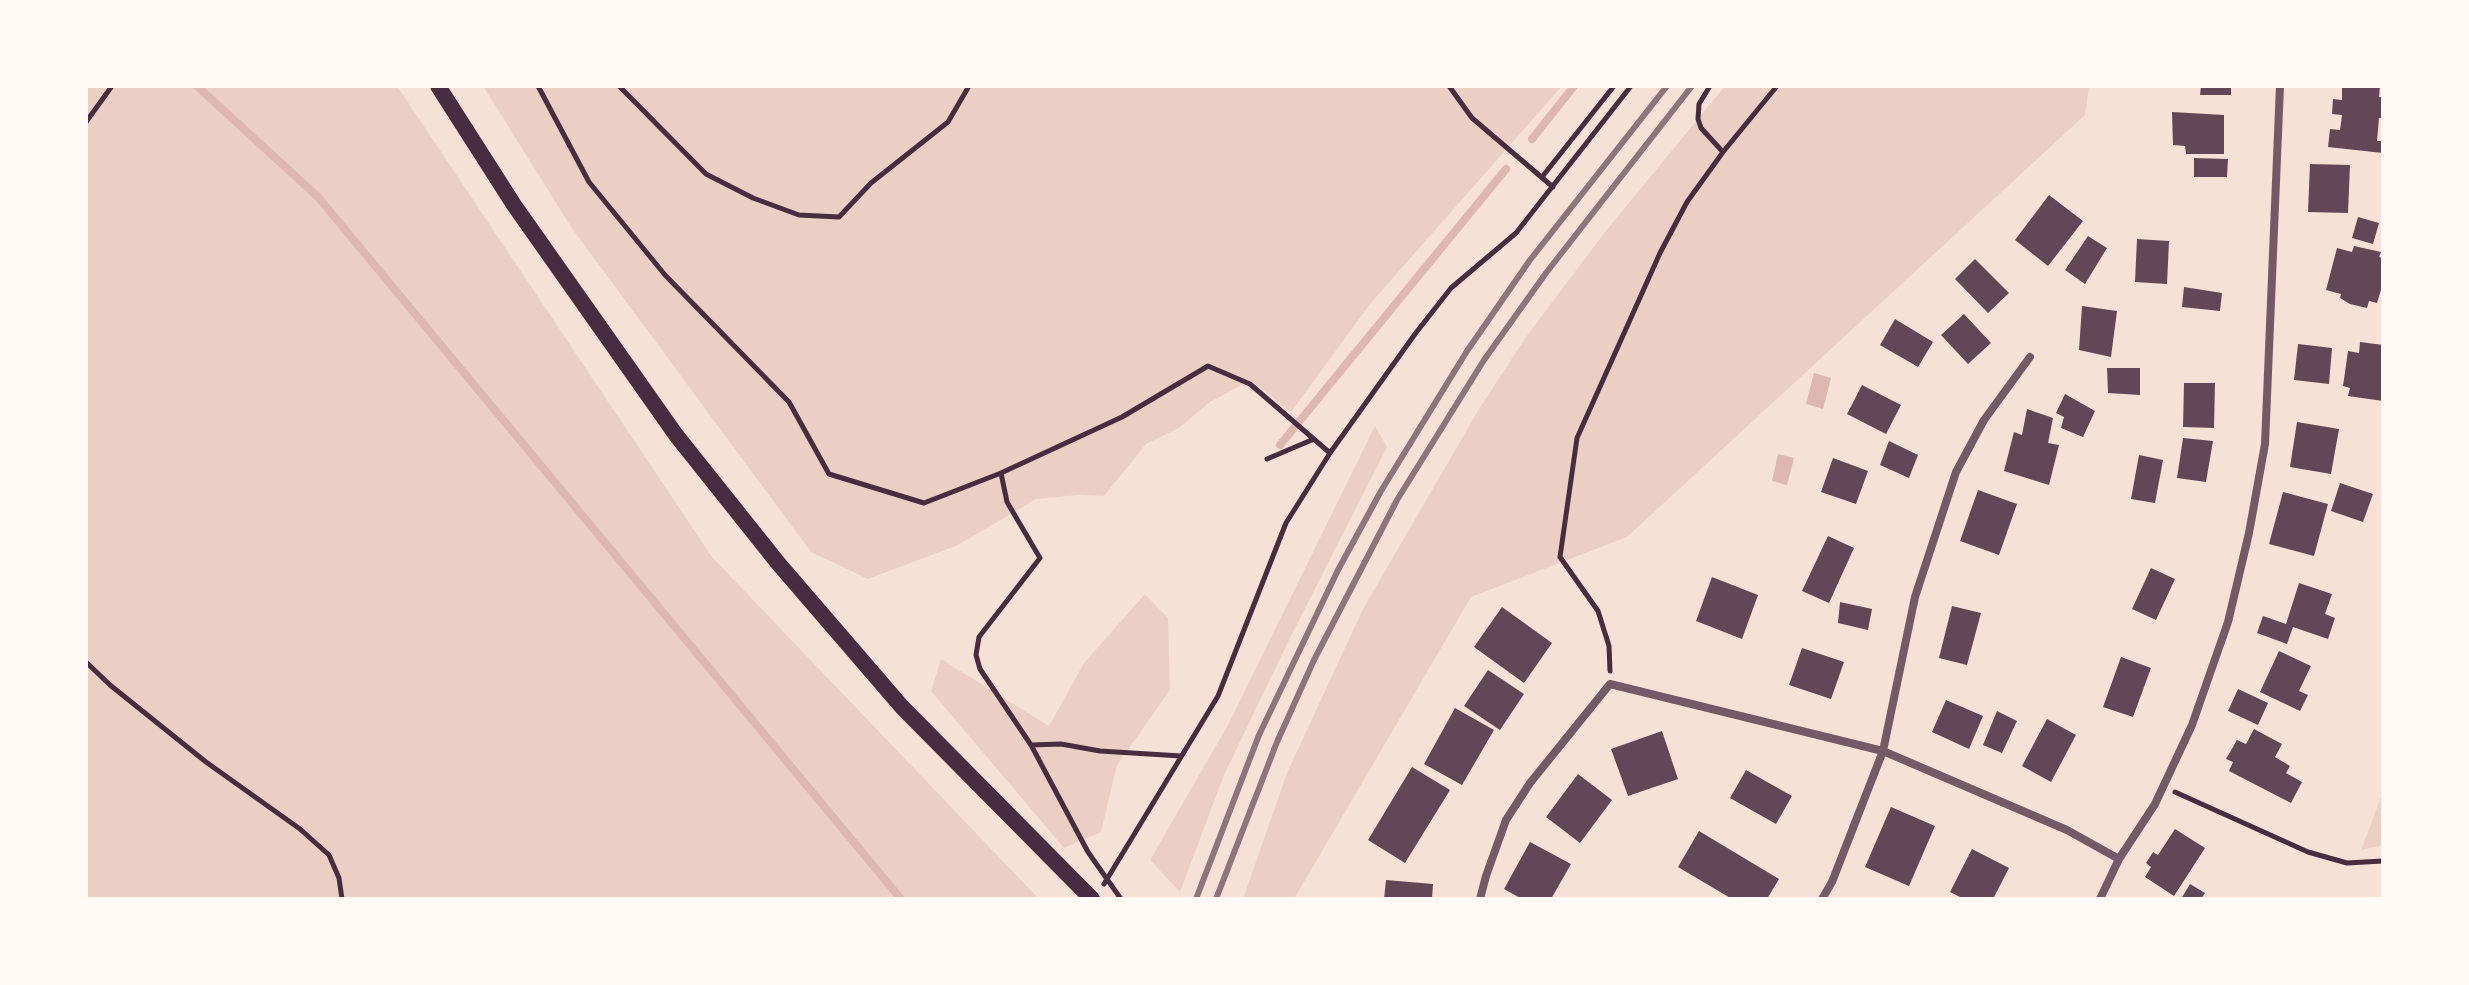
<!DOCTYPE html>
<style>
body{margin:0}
#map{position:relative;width:2469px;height:985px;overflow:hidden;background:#f7e1d7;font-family:Roboto,sans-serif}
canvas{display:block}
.frame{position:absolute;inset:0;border:88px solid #fffaf5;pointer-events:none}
</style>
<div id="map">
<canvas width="2469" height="985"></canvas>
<div class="frame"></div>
</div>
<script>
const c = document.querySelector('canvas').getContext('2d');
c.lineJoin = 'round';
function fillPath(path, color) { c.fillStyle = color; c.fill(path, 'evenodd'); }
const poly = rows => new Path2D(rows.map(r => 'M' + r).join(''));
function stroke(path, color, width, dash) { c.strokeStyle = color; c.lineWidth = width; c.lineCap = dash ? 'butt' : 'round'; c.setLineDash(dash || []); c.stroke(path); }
fillPath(poly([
 [86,86,397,86,712,557,1039,899,86,899],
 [483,86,1562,86,1370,304,1291,412,1251,380,1210,402,1179,428,1146,444,1104,496,1078,495,1036,499,958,545,868,579,811,552,571,227],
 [1725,86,2089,86,2085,115,1627,537,1471,597,1294,899,1243,899,1287,773,1363,609,1479,409,1526,337,1605,232],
 [1375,426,1387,447,1289,640,1224,775,1180,892,1150,860,1228,725],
 [1145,594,1168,618,1170,690,1117,765,1101,832,1064,848,931,691,941,659,1049,726,1084,663],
 [2383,792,2383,845,2361,850]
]), '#ebcfc5');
fillPath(poly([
 [1814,373,1831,378,1823,409,1806,404],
 [1778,454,1794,458,1787,485,1772,481]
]), '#dcb8b0');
stroke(poly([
 [197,86,318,197,901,899],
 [1532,139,1574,86],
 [1280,445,1506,169]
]), '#dcb8b0', 8);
fillPath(poly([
 [2201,86,2231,86,2231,95,2200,95],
 [2342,86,2380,86,2379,97,2383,97,2383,118,2379,118,2377,141,2383,141,2383,153,2328,147,2330,129,2340,130,2342,115,2332,114,2333,99,2342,100],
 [2172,112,2224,115,2224,154,2186,154,2185,146,2173,145],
 [2194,158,2228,159,2227,177,2194,177],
 [2310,164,2350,165,2348,213,2308,212],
 [2049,195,2083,221,2048,266,2015,240],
 [2358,217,2379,223,2373,244,2352,238],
 [2088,236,2107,248,2085,284,2065,270],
 [2137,239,2169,241,2167,284,2135,282],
 [2354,246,2381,252,2379,257,2383,258,2383,283,2377,303,2369,301,2367,308,2350,304,2340,298,2341,294,2326,290,2337,248,2352,252],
 [1975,259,2009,293,1988,313,1955,279],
 [2184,287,2222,293,2220,311,2182,307],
 [2082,306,2117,311,2111,357,2079,350],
 [1964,314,1991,343,1968,364,1941,335],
 [1895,319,1933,342,1918,367,1880,345],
 [2360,342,2383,345,2383,401,2348,396,2350,388,2343,386,2348,351,2359,353],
 [2298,344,2332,348,2329,384,2294,380],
 [2107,368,2140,368,2140,395,2108,393],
 [2184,383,2215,383,2214,428,2183,427],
 [1862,385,1901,405,1886,434,1847,414],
 [2065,394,2095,411,2083,437,2061,428,2064,417,2056,413],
 [2027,409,2053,418,2048,443,2059,445,2049,485,2004,471,2014,432,2022,435],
 [2297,422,2339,429,2331,474,2290,467],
 [2183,438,2213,441,2206,482,2177,478],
 [1889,441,1918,455,1909,478,1880,465],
 [2139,455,2163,460,2155,503,2131,499],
 [1833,458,1868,471,1856,504,1821,492],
 [2340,483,2373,494,2363,522,2331,511],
 [1978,490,2017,504,1999,555,1960,541],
 [2283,492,2328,504,2314,556,2269,544],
 [1828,536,1854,548,1829,603,1802,591],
 [2151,568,2175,579,2156,620,2132,609],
 [1712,577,1758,595,1742,639,1696,621],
 [2299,583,2332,594,2325,614,2335,618,2328,639,2293,627,2287,644,2257,633,2263,616,2286,624],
 [1840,602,1872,609,1868,630,1838,623],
 [1952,606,1981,613,1967,665,1939,658],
 [1502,607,1552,643,1524,683,1474,647],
 [1802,648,1844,662,1831,699,1789,685],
 [2279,651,2311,666,2299,691,2308,695,2300,711,2260,692],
 [2121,657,2151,668,2133,717,2103,707],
 [1488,670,1524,694,1500,730,1464,706],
 [2238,689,2268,703,2258,725,2228,711],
 [1946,700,1983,716,1969,749,1932,732],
 [1455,708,1494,730,1462,785,1424,764],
 [1997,711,2017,721,2002,753,1983,745],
 [2047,719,2076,735,2051,782,2022,766],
 [2254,729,2282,744,2275,757,2290,766,2286,773,2302,782,2291,803,2229,771,2233,762,2226,759,2237,740,2246,744],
 [1662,731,1678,779,1628,796,1611,749],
 [1412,767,1450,790,1405,863,1368,840],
 [1746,770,1792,796,1776,824,1730,798],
 [1578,774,1612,800,1580,843,1546,817],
 [1891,807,1935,826,1909,886,1865,867],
 [2175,829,2205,848,2174,896,2145,877,2151,867,2146,863,2153,852,2158,855],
 [1699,831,1779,879,1767,899,1732,899,1678,867],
 [1530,842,1571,864,1551,899,1522,899,1504,889],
 [1972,849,2009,868,1993,899,1964,899,1950,892],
 [1386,880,1433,884,1432,899,1384,899],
 [2190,884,2205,893,2201,899,2181,899]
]), '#644757');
stroke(poly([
 [538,86,589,182,665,275,789,402,829,474,924,503,1001,473,1122,417,1208,366,1250,384,1330,453],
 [619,86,706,174,753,198,799,215,839,217,871,183,948,122,969,86],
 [1449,86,1472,118,1553,187],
 [1710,86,1699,104,1698,119,1701,128,1723,152],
 [86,122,112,86],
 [1542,177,1614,86],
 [1267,459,1314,439],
 [1001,473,1007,502,1040,558,979,637,976,655,980,669,1031,745,1088,852,1121,899],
 [86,662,110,685,206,762,300,829,329,855,339,878,342,899],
 [1610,671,1609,646,1598,611,1560,557,1577,438,1660,253,1687,202,1723,152,1777,86],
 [1031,745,1061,744,1100,751,1181,756],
 [2175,792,2308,852,2347,863,2383,861],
 [1104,884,1218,696,1286,523,1330,453,1415,334,1451,288,1516,233,1631,86]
]), '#4a2c40', 5);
stroke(poly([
 [1480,899,1486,876,1506,820,1530,783,1610,684,1883,751,2067,830,2119,859],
 [1822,899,1832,882,1883,751,1915,597,1956,472,1984,420,2030,357],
 [2100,899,2119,859,2155,804,2192,725,2228,622,2249,533,2265,444,2280,86]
]), '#755966', 8);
stroke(poly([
 [438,86,514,205,676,435,778,563,902,707,1092,899]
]), '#4a2c40', 16);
stroke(poly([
 [1196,899,1259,735,1338,570,1381,491,1467,351,1530,260,1667,86],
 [1216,899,1277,742,1314,660,1397,500,1484,360,1546,273,1692,86]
]), '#8f747c', 6);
</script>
